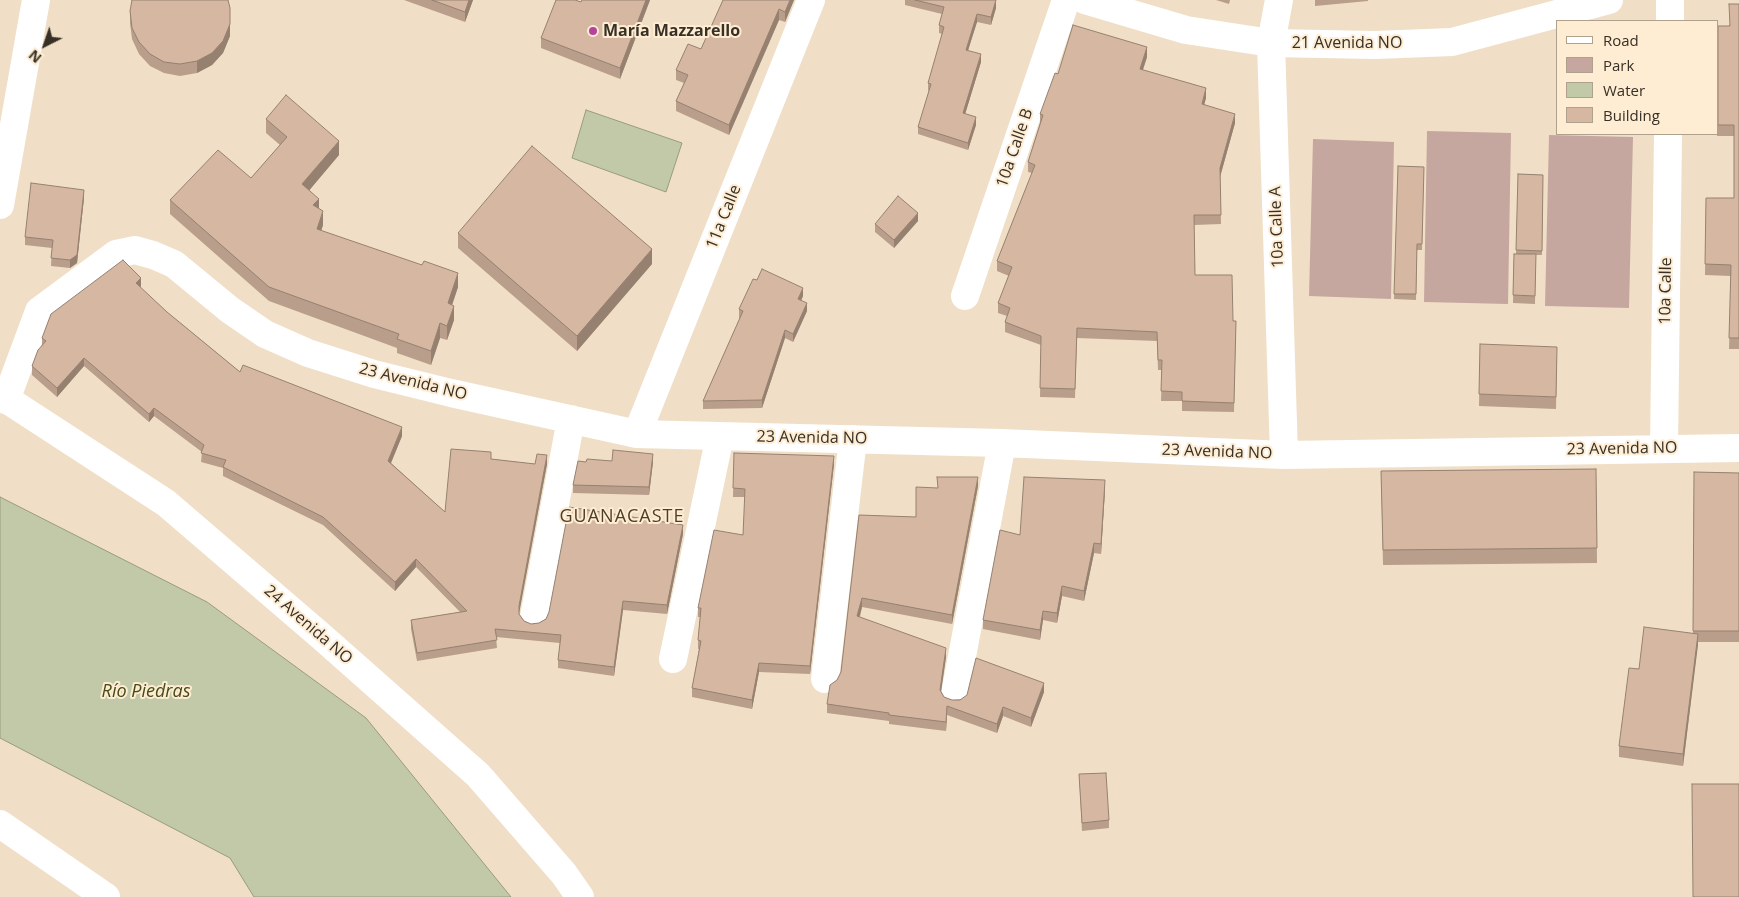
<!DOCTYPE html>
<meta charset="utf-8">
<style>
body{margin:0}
#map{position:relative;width:1739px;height:897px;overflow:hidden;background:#f0dfc6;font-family:"Open Sans",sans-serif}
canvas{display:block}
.legend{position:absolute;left:1556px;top:20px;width:162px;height:115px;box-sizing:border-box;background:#feecd3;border:1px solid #aea18e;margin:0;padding:6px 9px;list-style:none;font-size:15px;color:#363026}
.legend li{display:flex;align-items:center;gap:10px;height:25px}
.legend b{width:25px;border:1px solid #aea18e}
.north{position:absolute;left:20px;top:20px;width:50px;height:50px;-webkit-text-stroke:4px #feecd3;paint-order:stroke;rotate:221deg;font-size:14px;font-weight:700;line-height:20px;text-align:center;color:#363026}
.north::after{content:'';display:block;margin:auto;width:18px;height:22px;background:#363026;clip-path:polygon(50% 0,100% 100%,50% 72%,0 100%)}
</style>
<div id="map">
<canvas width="1739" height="897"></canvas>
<ul class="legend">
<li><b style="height:6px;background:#fff"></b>Road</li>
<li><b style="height:14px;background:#c5a79f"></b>Park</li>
<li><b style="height:14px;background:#c2c9a8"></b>Water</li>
<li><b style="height:14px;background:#d6b8a2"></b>Building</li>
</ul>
<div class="north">N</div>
</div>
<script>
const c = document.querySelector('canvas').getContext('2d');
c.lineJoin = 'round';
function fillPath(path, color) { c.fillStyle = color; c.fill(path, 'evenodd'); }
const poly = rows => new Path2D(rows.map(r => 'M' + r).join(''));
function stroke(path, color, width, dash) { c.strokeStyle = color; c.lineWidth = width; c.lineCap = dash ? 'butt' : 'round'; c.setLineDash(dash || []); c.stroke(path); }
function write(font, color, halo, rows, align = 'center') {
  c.font = font + ' "Open Sans",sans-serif'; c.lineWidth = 4; c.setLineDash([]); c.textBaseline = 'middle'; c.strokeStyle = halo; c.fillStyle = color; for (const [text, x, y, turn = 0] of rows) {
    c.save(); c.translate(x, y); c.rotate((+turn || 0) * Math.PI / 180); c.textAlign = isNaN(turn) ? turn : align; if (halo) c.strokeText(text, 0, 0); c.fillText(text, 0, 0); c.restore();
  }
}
fillPath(poly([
 [1427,131,1511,133,1508,304,1424,302],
 [1549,135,1633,137,1629,308,1545,306],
 [1313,139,1394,142,1391,299,1309,296]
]), '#c5a79f');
const water = poly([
 [586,110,682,143,666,192,572,158,586,110],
 [0,497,207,602,366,718,511,897,254,897,230,858,0,738,0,497]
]);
fillPath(water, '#c2c9a8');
stroke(water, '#989b81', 1);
stroke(poly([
 [1279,0,1271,43,1284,455],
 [1670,21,1670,0],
 [965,296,1066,0],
 [6,400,39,311,116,254,135,250,153,255,174,264,230,310,265,334,308,353,374,374,451,393,637,434,1002,443,1284,455,1739,448],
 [637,434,811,0],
 [1664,448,1668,134],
 [534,617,571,419],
 [673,659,720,436],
 [825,679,853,439],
 [955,694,1002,443],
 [0,824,106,897]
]), '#fff', 28);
stroke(poly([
 [1085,0,1186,30,1271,43,1375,45,1452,42,1609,0],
 [0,205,36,0],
 [0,395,166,503,322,637,478,775,564,874,580,897]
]), '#fff', 28);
fillPath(poly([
 [404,0,473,0,465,22],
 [582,0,650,0,620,79,541,48,541,38,581,2],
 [794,0,785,22,779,20,729,135,676,111,676,101,684,83,676,80,676,70,701,49],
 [905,0,994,0,996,8,991,25,977,22,968,50,981,62,965,114,976,125,968,150,918,134,918,127,929,91,928,90,928,83,942,34,939,33,939,25,942,14,905,5],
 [1216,0,1230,0,1229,4],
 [1315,0,1368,0,1368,1,1315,6],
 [1739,4,1739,349,1729,349,1731,276,1705,275,1706,198,1734,198,1734,136,1717,136,1717,134,1718,134,1718,26,1729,26],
 [130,11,230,19,230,36,223,53,212,65,197,73,180,76,164,73,150,66,139,54,132,39,130,23],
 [1147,57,1143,70,1206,98,1204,104,1235,123,1220,177,1221,224,1194,225,1195,275,1233,321,1236,321,1234,412,1182,411,1182,401,1161,401,1162,370,1158,370,1157,341,1077,338,1075,398,1040,397,1041,345,1005,332,1005,322,1007,316,998,313,998,303,1009,276,997,271,997,261,1032,173,1028,172,1028,162,1040,123,1040,114,1058,74],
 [266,119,339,155,309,190,319,208,323,225,321,231,458,287,452,305,454,320,447,340,440,338,431,365,397,353,397,348,269,301,170,214,170,200,251,178,280,145,266,133],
 [1398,166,1424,167,1422,250,1417,250,1416,300,1394,299],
 [1518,174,1543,175,1542,255,1536,255,1535,304,1513,303,1514,254,1516,254],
 [84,198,77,263,70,268,51,266,52,248,25,245,25,237],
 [918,221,894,248,875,232,875,224],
 [458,233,652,264,577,351,458,248],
 [141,286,140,288,167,312,240,372,402,436,391,463,445,512,491,459,535,464,547,464,519,611,519,614,524,621,531,624,539,623,683,534,667,614,623,610,614,676,558,668,558,660,560,643,496,637,497,648,417,661,411,629,411,620,460,612,416,567,395,591,323,525,223,476,223,468,201,462,202,452,154,416,149,422,84,366,57,397,32,375,32,366,42,345,42,338],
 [803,296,801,301,807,311,793,342,785,338,762,408,703,409,703,401,740,318,739,318,739,309],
 [1480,344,1557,359,1556,409,1479,406],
 [734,453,834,464,810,674,759,672,752,709,692,697,692,688,699,649,698,649,698,640,700,617,698,617,698,608,743,535,745,497,733,497],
 [612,461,653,462,649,495,573,493,573,485,586,462],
 [1596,469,1597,563,1383,565,1381,471],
 [1694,472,1739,473,1739,642,1698,642,1683,766,1619,757,1619,746,1639,669,1693,633],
 [978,486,952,624,862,607,860,617,946,657,941,691,944,697,952,700,1044,692,1031,727,1003,716,997,733,947,715,946,731,889,724,889,721,827,713,827,704,841,672,859,515,916,517,937,488],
 [1105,490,1101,554,1094,553,1084,601,1062,596,1057,623,1043,620,1040,640,983,629,983,620,1020,535],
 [1079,774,1109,820,1109,828,1082,831]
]), '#b89e8b');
fillPath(poly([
 [469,0,473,0,465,22,465,12],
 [646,0,650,0,620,79,620,68],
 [790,0,794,0,785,22,785,12],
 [996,0,996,8,991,25,991,17],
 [230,8,230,36,223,53,212,65,197,73,197,61],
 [779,9,779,20,729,135,729,125],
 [977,14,977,22,966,57,966,50],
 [1147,47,1147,57,1140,78,1140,69],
 [981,54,981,62,963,121,963,113],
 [1206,88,1206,98,1202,113,1202,104],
 [1235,114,1235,123,1220,177,1220,168],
 [976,117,976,125,968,150,968,143],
 [339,141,339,155,302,199,302,184],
 [84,190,84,198,77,263,70,268,70,260],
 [319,199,319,213,313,205],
 [323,211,323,225,317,244,317,229],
 [918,213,918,221,894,248,894,240],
 [652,249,652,264,577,351,577,336],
 [458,273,458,287,448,317,448,303],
 [141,278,141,286,136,292,136,283],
 [803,288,803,296,798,307,798,299],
 [807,303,807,311,793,342,793,334],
 [454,306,454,320,447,340,447,326],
 [440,323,440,338,431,365,431,351],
 [785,330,785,338,762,408,762,400],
 [84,358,84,366,57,397,57,388],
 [154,408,154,416,149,422,149,414],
 [402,427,402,436,388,470,388,461],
 [653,454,653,462,649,495,649,487],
 [547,455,547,464,519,614,519,606],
 [834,456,834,464,810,674,810,666],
 [978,477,978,486,952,624,952,615],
 [1105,480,1105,490,1101,554,1101,544],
 [683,525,683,534,667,614,667,605],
 [1094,543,1094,553,1084,601,1084,591],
 [416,559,416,567,395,591,395,582],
 [1062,586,1062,596,1057,623,1057,613],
 [862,598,862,607,857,625,857,616],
 [623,601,623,610,614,676,614,667],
 [1043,611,1043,620,1040,640,1040,630],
 [1698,634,1698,645,1683,766,1683,754],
 [946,648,946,657,940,699,940,690],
 [759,663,759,672,752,709,752,700],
 [1044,683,1044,692,1031,727,1031,718],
 [947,706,947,715,946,731,946,722],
 [1003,707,1003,716,997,733,997,724]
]), '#968171');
const building = poly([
 [132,0,228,0,230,8,230,24,223,41,212,53,197,61,180,64,164,62,150,54,139,42,132,28,130,11,132,0],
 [432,0,469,0,465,12,432,0],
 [556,0,575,0,581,2,582,0,646,0,620,68,541,38,556,0],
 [723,0,790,0,785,12,779,9,729,125,676,101,688,75,676,70,688,44,701,49,723,0],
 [915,0,996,0,991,17,977,14,966,50,981,54,963,113,976,117,968,143,918,127,931,84,928,83,944,27,939,25,944,7,915,0],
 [1729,4,1739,4,1739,338,1729,338,1731,265,1705,264,1706,198,1734,198,1734,125,1718,125,1718,26,1730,26,1729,4],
 [1073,25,1147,47,1140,69,1206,88,1202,104,1235,114,1220,168,1221,215,1194,215,1195,275,1232,275,1233,321,1236,321,1234,403,1182,401,1182,392,1161,391,1162,360,1158,360,1157,332,1077,328,1075,389,1040,388,1041,336,1005,322,1010,308,998,303,1012,267,997,261,1035,165,1028,162,1043,115,1040,114,1055,73,1058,74,1073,25],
 [286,95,339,141,302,184,319,199,313,205,323,211,317,229,422,265,424,261,458,273,448,303,454,306,447,326,440,323,431,351,397,339,399,334,269,287,170,200,218,150,251,178,287,137,266,119,286,95],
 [532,146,652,249,577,336,458,233,532,146],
 [1398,166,1424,167,1422,244,1417,244,1416,294,1394,294,1398,166],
 [1518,174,1543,175,1542,251,1516,250,1518,174],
 [31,183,84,190,77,255,70,260,51,258,53,240,25,237,31,183],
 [898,196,918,213,894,240,875,224,898,196],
 [1514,254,1536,254,1535,296,1513,295,1514,254],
 [123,260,141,278,136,283,167,312,240,372,243,365,402,427,388,461,445,512,451,449,491,452,491,459,535,464,537,454,547,455,519,606,519,614,524,621,531,624,539,623,546,619,549,612,569,507,683,525,667,605,623,601,614,667,558,660,561,635,495,629,497,640,417,653,411,620,467,611,416,559,395,582,323,517,223,467,226,460,201,453,204,445,154,408,149,414,84,358,57,388,32,366,38,350,46,341,42,338,51,314,123,260],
 [762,269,803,288,798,299,807,303,793,334,785,330,762,400,703,401,743,311,739,309,753,279,757,280,762,269],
 [1480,344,1557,347,1556,397,1479,394,1480,344],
 [613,450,653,454,649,487,573,485,578,461,586,462,587,459,612,461,613,450],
 [734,453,834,456,810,666,759,663,752,700,692,688,701,641,698,640,701,608,698,608,714,530,743,535,745,489,733,488,734,453],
 [1596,469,1597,548,1383,550,1381,471,1596,469],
 [1694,472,1739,473,1739,631,1693,631,1694,472],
 [937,477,978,477,952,615,862,598,857,616,946,648,940,690,944,697,952,700,960,700,967,695,976,658,1044,683,1031,718,1003,707,997,724,947,706,946,722,889,715,889,713,827,704,830,685,837,680,841,672,859,515,916,517,916,487,938,488,937,477],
 [1024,477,1105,480,1101,544,1094,543,1084,591,1062,586,1057,613,1043,611,1040,630,983,620,1000,530,1020,535,1024,477],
 [1644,627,1698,634,1683,754,1619,746,1629,668,1639,669,1644,627],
 [1106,773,1109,820,1082,823,1079,774,1106,773],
 [1692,784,1739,784,1739,897,1693,897,1692,784]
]);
fillPath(building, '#d6b8a2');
stroke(building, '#968171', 1);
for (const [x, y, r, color] of [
 [593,31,5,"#b5429b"]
]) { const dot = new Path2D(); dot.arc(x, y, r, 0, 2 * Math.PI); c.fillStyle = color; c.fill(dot); stroke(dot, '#feecd3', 2); }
write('bold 16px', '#363026', '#feecd3', [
 ["María Mazzarello",603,31]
], 'left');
write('16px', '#363026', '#feecd3', [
 ["21 Avenida NO",1347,43],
 ["10a Calle B",1015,148,-71],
 ["11a Calle",724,217,-68],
 ["10a Calle A",1277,227,-92],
 ["10a Calle",1666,291,-89],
 ["23 Avenida NO",413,382,14],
 ["23 Avenida NO",812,438,1],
 ["23 Avenida NO",1622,449,-1],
 ["23 Avenida NO",1217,452,2],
 ["24 Avenida NO",308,625,41]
]);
c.letterSpacing = '1px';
write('18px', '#4d3f2a', '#feecd3', [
 ["GUANACASTE",622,517]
]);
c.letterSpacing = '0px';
write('italic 18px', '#444b16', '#feecd3', [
 ["Río Piedras",146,692]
]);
</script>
